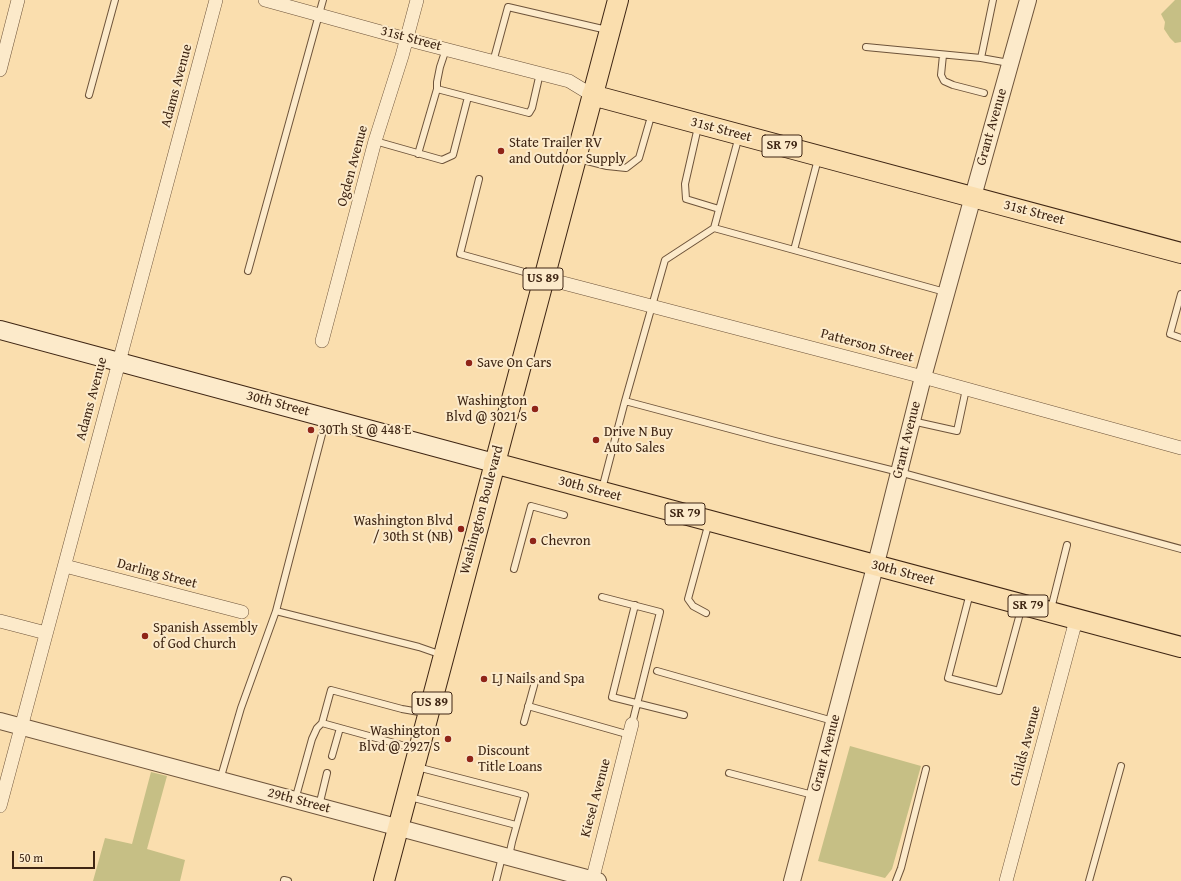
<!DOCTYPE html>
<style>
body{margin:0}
#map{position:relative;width:1181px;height:881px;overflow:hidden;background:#fadeae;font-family:"Gentium Book Plus",serif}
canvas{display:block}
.scale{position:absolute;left:12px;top:851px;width:83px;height:18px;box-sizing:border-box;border:2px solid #3e2513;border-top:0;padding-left:5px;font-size:12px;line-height:14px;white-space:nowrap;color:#3e2513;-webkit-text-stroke:3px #fceaca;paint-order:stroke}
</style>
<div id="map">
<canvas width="1181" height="881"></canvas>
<div class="scale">50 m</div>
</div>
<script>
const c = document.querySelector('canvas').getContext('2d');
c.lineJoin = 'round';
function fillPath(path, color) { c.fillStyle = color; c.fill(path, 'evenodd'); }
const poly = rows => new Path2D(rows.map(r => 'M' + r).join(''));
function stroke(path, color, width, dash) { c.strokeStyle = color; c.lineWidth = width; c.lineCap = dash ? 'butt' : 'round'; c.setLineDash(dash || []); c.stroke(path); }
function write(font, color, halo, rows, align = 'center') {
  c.font = font + ' "Gentium Book Plus",serif'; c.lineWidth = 4; c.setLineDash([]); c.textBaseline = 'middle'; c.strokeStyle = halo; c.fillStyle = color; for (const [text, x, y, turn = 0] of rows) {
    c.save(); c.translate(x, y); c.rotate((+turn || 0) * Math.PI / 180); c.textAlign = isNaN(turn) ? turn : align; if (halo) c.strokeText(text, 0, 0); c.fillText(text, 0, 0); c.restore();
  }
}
fillPath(poly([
 [1175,0,1181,0,1181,42,1175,43,1170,38,1164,29,1165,22,1161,14],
 [850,746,921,766,892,869,885,878,818,861],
 [151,772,167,776,147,849,185,860,180,881,93,881,105,838,132,844]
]), '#c6bf85');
const service = poly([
 [866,47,981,58,1009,63],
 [446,49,440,67,437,82,437,89,529,113,532,108,540,73],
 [943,55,941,75,944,81,953,85,984,93],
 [981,58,993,0],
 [493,62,508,7,607,30],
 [89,95,115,0],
 [698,127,685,184,686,199,719,209],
 [739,136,714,228,794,250,818,159],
 [375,141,442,160,453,155,468,97],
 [418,154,437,89],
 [579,159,607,166,626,168,639,158,652,113],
 [479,179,460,254,542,277],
 [794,250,945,292],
 [248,271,323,0],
 [1181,294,1170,334,1181,338],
 [625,401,665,260,714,228],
 [326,419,276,611,419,647,442,655],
 [912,421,957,431,966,389],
 [602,489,625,401,775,441,899,472,1181,549],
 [514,569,531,506,564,515],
 [970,593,948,678,999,691,1022,606],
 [602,597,660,612,632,724],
 [635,605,612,697,684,715],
 [1051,609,1067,545],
 [706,613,693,606,688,599,709,522],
 [657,671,833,721],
 [528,706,630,735],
 [524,722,535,682],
 [416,749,322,723,331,690,402,709,425,713],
 [332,756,340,728],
 [417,767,525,795,512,842,509,856],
 [729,773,813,795],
 [220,780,241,708,276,611],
 [410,797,516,825],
 [295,800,312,739,317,728,322,723],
 [319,806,327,773],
 [284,880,288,881],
 [496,881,502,857],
 [896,881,901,868,926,769],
 [1089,881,1121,766]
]);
const minor = poly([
 [265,0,421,43,569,81,592,95],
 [0,70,18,0],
 [544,278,923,377,1181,448],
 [322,341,375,141,402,56,417,0],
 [65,566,242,612],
 [0,621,46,633],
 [0,806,216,0],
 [592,881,632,724],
 [1006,881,1076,620]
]);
const tertiary = poly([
 [0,721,598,881],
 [792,881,880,548,923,377,977,182,1028,0]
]);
const secondary = poly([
 [0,330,494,463]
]);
const primary = poly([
 [592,95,1181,253],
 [494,463,1181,647],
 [384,881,618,0]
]);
stroke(service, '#6d533a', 8);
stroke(minor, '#6d533a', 14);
stroke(tertiary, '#6d533a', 18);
stroke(secondary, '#3e2513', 20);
stroke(primary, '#3e2513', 22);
stroke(service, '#fceaca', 6);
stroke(minor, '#fceaca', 13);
stroke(tertiary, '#fceaca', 16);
stroke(secondary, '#fceaca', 18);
stroke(primary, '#fadeae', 20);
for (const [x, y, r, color] of [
 [501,151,4,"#8f2418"],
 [469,363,4,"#8f2418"],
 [535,409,4,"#8f2418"],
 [311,430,4,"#8f2418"],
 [596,440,4,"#8f2418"],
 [461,529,4,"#8f2418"],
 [533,541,4,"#8f2418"],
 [145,636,4,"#8f2418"],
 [484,679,4,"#8f2418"],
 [448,739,4,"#8f2418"],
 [470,759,4,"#8f2418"]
]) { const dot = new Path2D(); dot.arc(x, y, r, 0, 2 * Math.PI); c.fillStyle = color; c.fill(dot); stroke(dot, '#fceaca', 1.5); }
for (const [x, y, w] of [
 [782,146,40],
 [543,279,40],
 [685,514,40],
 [1028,606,40],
 [432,703,40]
]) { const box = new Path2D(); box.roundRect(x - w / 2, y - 11, w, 22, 3); c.fillStyle = '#fceaca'; c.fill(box); stroke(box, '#3e2513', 1); }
write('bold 13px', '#3e2513', null, [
 ["SR 79",782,146],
 ["US 89",543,279],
 ["SR 79",685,514],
 ["SR 79",1028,606],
 ["US 89",432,703]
]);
write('14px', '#3e2513', '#fceaca', [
 ["31st Street",411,39,15],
 ["Adams Avenue",177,86,-75],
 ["Grant Avenue",992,127,-74],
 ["31st Street",721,130,15],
 ["Ogden Avenue",353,166,-75],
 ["31st Street",1034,213,15],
 ["Patterson Street",867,346,15],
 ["Adams Avenue",92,399,-75],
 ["30th Street",278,404,15],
 ["Grant Avenue",907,440,-76],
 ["30th Street",590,489,15],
 ["Washington Boulevard",482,510,-75],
 ["30th Street",903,573,15],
 ["Darling Street",157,574,15],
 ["Childs Avenue",1026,746,-75],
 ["Grant Avenue",826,753,-75],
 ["Kiesel Avenue",596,798,-75],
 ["29th Street",299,801,15]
]);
write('14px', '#3e2513', '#fceaca', [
 ["State Trailer RV",509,143],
 ["and Outdoor Supply",509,159],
 ["Save On Cars",477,363],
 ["Washington",527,401,"right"],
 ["Blvd @ 3021 S",527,417,"right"],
 ["30Th St @ 448 E",319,430],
 ["Drive N Buy",604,432],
 ["Auto Sales",604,448],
 ["Washington Blvd",453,521,"right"],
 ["/ 30th St (NB)",453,537,"right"],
 ["Chevron",541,541],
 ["Spanish Assembly",153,628],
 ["of God Church",153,644],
 ["LJ Nails and Spa",492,679],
 ["Washington",440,731,"right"],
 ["Blvd @ 2927 S",440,747,"right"],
 ["Discount",478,751],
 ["Title Loans",478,767]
], 'left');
</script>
